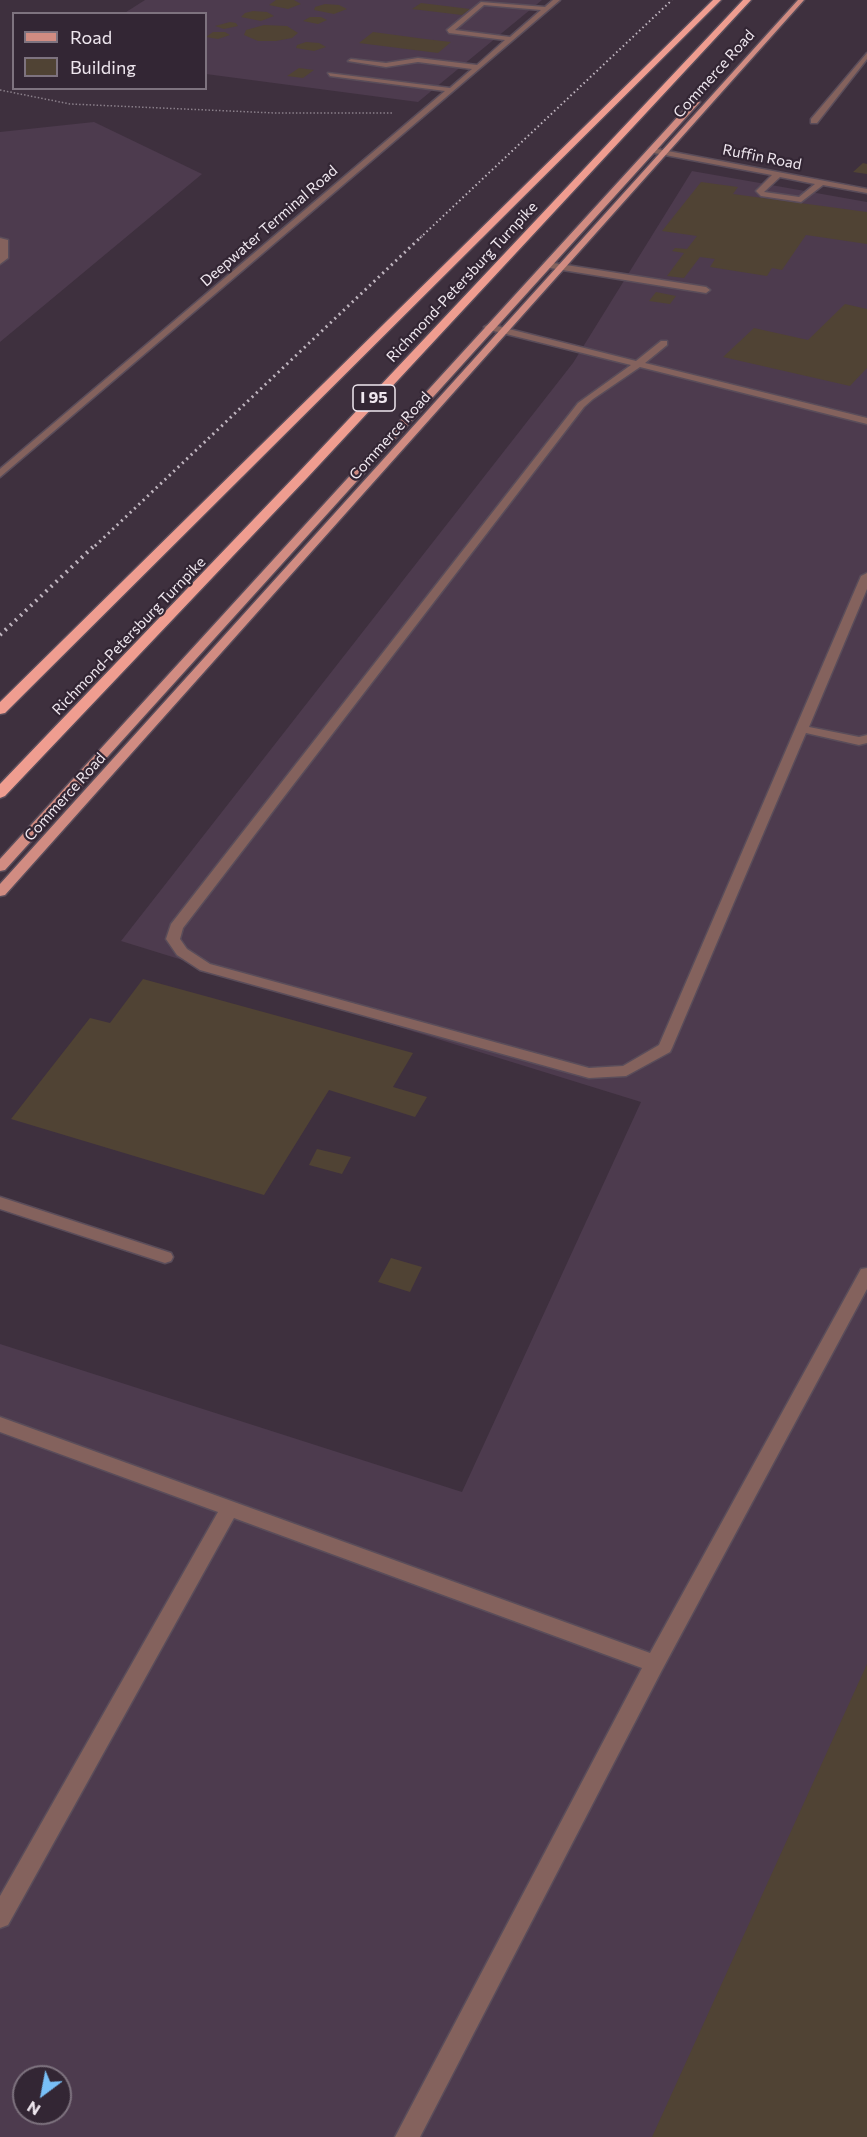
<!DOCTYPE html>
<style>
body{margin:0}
#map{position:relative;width:867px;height:2137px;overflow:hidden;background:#3e303e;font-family:Commissioner,sans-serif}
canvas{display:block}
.legend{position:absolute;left:12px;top:12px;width:195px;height:78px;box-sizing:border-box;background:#332634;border:2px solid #7e737f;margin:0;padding:8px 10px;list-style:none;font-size:18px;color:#efe7ef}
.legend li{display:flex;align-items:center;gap:12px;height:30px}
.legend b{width:30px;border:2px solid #7e737f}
.north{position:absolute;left:12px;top:2065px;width:60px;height:60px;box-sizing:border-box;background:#332634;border:2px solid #7e737f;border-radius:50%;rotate:212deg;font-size:16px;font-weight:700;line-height:24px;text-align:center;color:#efe7ef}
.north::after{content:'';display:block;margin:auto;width:21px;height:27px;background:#78bff7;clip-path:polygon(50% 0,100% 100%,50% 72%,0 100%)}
</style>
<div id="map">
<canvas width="867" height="2137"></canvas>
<ul class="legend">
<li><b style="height:8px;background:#d18c82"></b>Road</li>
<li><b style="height:16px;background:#504334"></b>Building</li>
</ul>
<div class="north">N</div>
</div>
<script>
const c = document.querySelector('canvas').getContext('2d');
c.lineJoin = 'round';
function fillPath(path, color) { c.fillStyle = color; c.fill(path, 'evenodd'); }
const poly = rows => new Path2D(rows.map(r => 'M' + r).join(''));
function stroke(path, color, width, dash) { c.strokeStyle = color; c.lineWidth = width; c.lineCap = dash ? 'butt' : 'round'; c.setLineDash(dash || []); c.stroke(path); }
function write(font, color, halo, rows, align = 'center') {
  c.font = font + ' Commissioner,sans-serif'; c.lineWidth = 4.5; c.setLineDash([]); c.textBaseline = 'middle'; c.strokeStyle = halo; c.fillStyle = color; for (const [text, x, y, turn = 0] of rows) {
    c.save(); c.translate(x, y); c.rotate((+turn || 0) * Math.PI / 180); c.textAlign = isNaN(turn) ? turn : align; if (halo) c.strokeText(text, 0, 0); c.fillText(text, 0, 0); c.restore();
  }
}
fillPath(poly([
 [145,0,542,0,418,102,206,74,206,14,123,14],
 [94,122,202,174,0,342,0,132],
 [692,171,867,202,867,2137,0,2137,0,1344,462,1492,641,1102,121,941,573,363],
 [24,2077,60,2077,60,2113,24,2113]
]), '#4d3b4e');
fillPath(poly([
 [276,0,294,0,301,4,288,9,269,5],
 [421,3,470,9,462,15,412,9],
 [325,4,339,5,347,9,334,14,314,10,315,7],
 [253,11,267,12,274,16,261,21,241,17,245,13],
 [310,17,321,17,327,20,318,24,303,21],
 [230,22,236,23,238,26,224,29,215,26],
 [264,25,287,26,298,33,292,38,276,41,258,41,244,35,246,30],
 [213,32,225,32,230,35,218,39,206,37],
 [373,32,425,39,451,42,438,53,359,43],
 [306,42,319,43,326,47,314,51,296,48,297,45],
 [299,68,314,70,303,78,287,76],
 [863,163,867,164,867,174,853,172],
 [701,182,738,187,733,194,867,212,867,244,806,235,782,270,772,268,767,276,710,267,715,259,700,257,684,278,667,276,684,253,672,251,675,248,687,249,697,236,662,231],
 [656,292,676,296,670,304,649,301],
 [845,304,867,309,867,368,850,386,723,357,754,328,808,340],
 [143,979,413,1053,393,1087,427,1097,415,1117,329,1090,264,1195,11,1119,90,1018,110,1023],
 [317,1149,351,1157,342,1174,309,1165],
 [391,1258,422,1267,410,1292,378,1282],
 [867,1664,867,2137,652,2137]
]), '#504334');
const minor = poly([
 [553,0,560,0,0,477,0,469,445,91,330,76,328,73,450,88,472,69,418,62,386,67,348,61,351,59,386,63,418,58,477,65,505,40,449,33,447,30,481,2,545,7,553,0],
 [484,5,541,10,510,37,455,30,484,5],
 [867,53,867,59,817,123,811,123,811,119,867,53],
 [652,148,867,189,867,193,823,185,801,202,761,196,756,191,772,175,649,152,649,148,652,148],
 [780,177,815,184,799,197,764,192,780,177],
 [0,238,8,240,8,258,0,264,0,238],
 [547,262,706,287,710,290,706,293,544,267,544,263,547,262],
 [489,324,636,361,661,341,667,341,667,345,645,363,867,418,867,424,640,367,593,399,584,407,183,928,180,939,187,949,210,964,589,1068,623,1066,659,1045,861,576,867,573,867,589,809,727,859,737,867,735,867,743,859,745,806,733,672,1048,670,1052,626,1076,589,1078,200,970,177,955,166,939,171,924,578,403,631,365,486,329,484,327,489,324],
 [0,1197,171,1253,173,1257,171,1261,165,1263,0,1209,0,1197],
 [867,1268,867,1289,662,1670,420,2137,395,2137,642,1668,234,1518,8,1925,0,1928,0,1896,218,1512,0,1432,0,1417,650,1653,861,1269,867,1268]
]);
const major = poly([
 [798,0,804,0,5,895,0,896,0,884,798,0],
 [693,100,700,102,5,870,0,871,0,859,693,100]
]);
const highway = poly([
 [713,0,721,0,5,713,0,714,0,702,713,0],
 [743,0,751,0,307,478,5,796,0,798,0,784,299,472,743,0]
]);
stroke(minor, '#5a4d5a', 3);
stroke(major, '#5a4d5a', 3);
stroke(highway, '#5a4d5a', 3);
stroke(poly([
 [0,90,70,104,275,113,392,113]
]), '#8a7f8a', 1.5, [1.5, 2]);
fillPath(minor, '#84625d');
fillPath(major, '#d18c82');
fillPath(highway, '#ef9d90');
stroke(poly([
 [420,238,672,0]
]), '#c0b6c0', 2, [1.5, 3]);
stroke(poly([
 [95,546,422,236]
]), '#c0b6c0', 3, [2, 4]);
stroke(poly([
 [0,635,96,544]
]), '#c0b6c0', 4, [2, 5]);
write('15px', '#efe7ef', '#332634', [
 ["Commerce Road",714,74,-48],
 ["Ruffin Road",762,157,11],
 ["Deepwater Terminal Road",269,226,-41],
 ["Richmond-Petersburg Turnpike",462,282,-47],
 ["Commerce Road",390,436,-48],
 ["Richmond-Petersburg Turnpike",129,636,-46],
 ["Commerce Road",65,797,-48]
]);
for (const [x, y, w] of [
 [374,398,42]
]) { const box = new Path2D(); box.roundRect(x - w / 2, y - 13, w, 26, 4.5); c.fillStyle = '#332634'; c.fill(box); stroke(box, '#efe7ef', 1.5); }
write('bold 16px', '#efe7ef', null, [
 ["I 95",374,398]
]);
</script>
